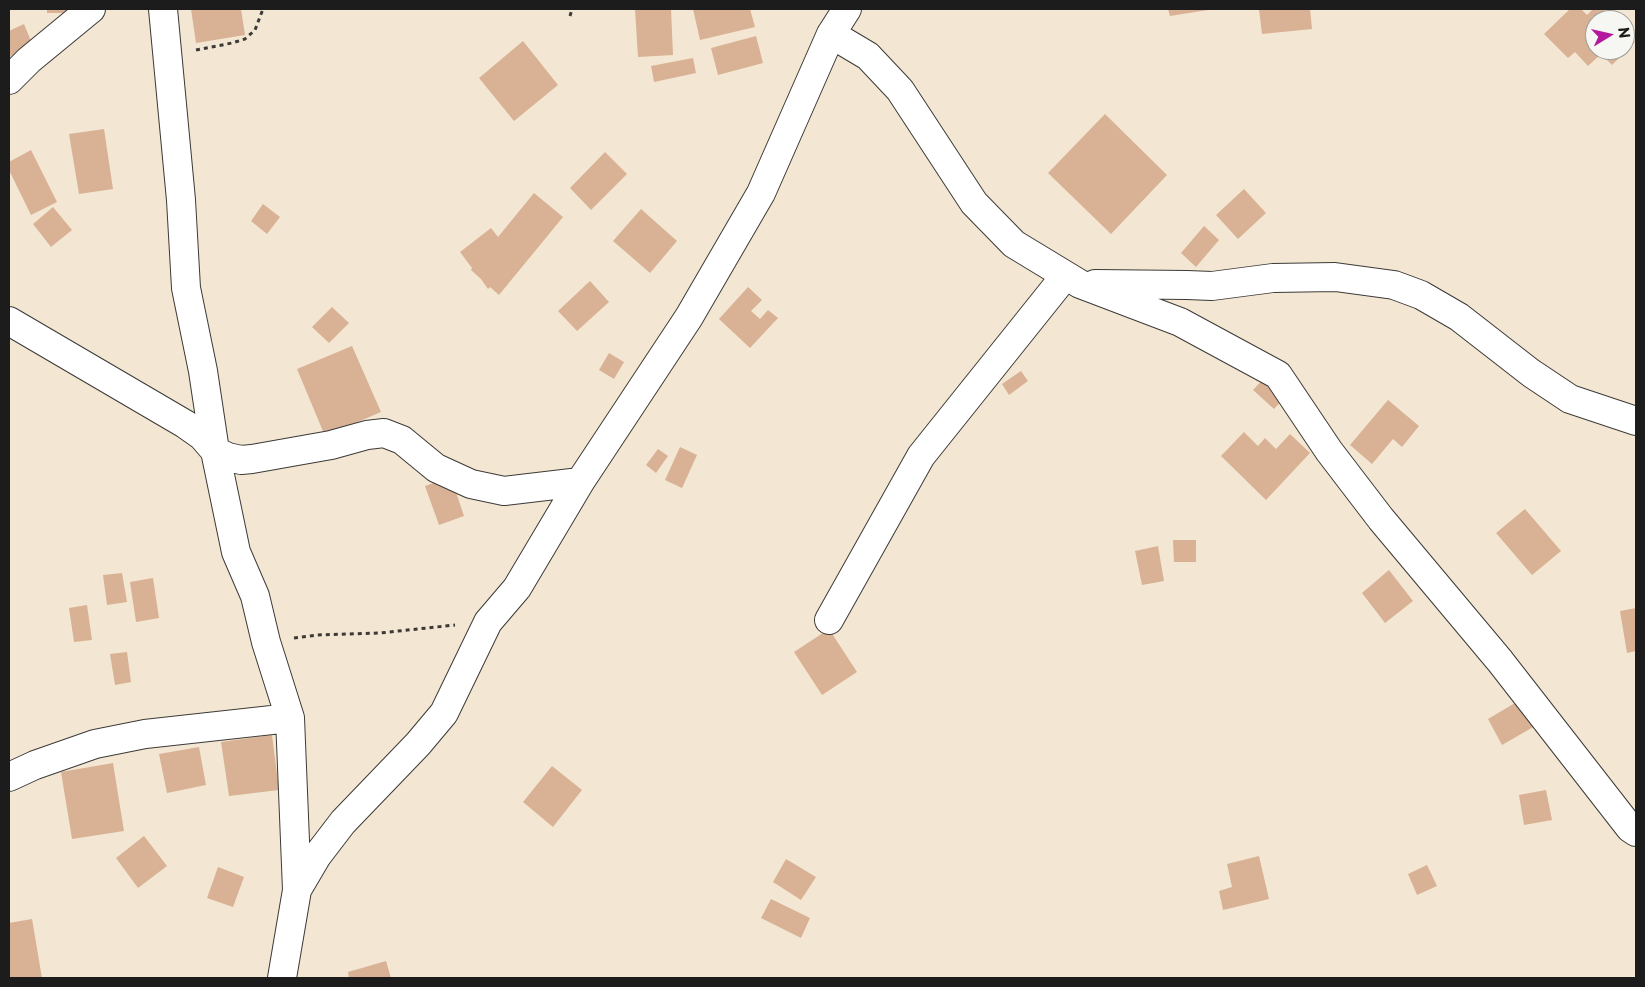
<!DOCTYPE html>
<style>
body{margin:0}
#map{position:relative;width:1645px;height:987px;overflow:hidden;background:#f3e7d3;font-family:"Playpen Sans",sans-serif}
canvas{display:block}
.frame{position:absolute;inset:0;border:10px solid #1c1c1c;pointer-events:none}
.north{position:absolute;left:1585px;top:10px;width:50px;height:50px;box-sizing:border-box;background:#f6f6f2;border:1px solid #9f9f9c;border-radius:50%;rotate:81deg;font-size:14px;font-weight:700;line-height:20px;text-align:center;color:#1c1c1c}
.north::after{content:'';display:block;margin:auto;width:18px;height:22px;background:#b5179e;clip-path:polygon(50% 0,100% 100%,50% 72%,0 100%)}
</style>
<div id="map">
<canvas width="1645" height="987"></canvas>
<div class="frame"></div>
<div class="north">N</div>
</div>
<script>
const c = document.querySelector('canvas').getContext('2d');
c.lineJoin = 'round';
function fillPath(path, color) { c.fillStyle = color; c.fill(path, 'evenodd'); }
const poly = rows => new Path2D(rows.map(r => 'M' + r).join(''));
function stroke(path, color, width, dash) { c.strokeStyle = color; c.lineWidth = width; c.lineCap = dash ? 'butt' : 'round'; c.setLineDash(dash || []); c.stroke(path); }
fillPath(poly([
 [47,9,80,9,80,13,47,13],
 [191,9,241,9,245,35,196,43],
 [635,9,671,9,673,55,638,57],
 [693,9,750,9,755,27,700,40],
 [1168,9,1208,9,1208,10,1170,16],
 [1259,9,1310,9,1312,29,1262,34],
 [1570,9,1581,9,1587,15,1593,9,1603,9,1614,20,1595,20,1595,50,1625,50,1625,31,1635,42,1612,65,1601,54,1588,66,1575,52,1568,58,1544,34],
 [24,24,33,46,9,57,9,31],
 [756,36,763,63,718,75,711,48],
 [523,41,558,85,514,121,479,78],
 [693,58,696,73,654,82,651,66],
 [1105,114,1167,175,1111,234,1048,173],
 [104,129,113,189,79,194,69,134],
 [31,150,57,202,31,215,9,170,9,162],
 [605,152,627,174,591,210,570,188],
 [1244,189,1266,213,1238,239,1216,215],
 [534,193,563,217,499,295,490,287,488,289,481,279,471,270,472,268,460,252,491,228,498,237],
 [263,204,280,217,267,234,251,221],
 [53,207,72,230,51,247,33,224],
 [641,209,677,241,650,273,613,241],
 [1204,226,1219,240,1196,267,1181,253],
 [590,281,609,302,577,331,558,311],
 [748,287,762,300,751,311,760,319,768,310,778,318,750,348,719,319],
 [332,307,349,323,329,343,312,327],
 [352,346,381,412,325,436,297,369],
 [609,353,624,362,614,379,599,370],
 [1021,371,1028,381,1009,395,1002,384],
 [1266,376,1287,395,1274,409,1253,390],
 [1388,400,1419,426,1402,447,1393,439,1372,464,1350,445],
 [1244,432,1258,446,1265,438,1276,449,1290,434,1310,453,1266,500,1221,456],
 [680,447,697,455,682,488,665,480],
 [658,449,668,456,656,473,646,465],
 [451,477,464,516,439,525,425,486],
 [1525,509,1561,551,1532,575,1496,533],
 [1173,540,1196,540,1196,562,1174,562],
 [1158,546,1164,581,1142,585,1135,551],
 [1389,570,1413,601,1385,623,1362,593],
 [122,573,127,602,107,605,103,575],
 [153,578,159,618,136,622,130,582],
 [87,605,92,640,74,642,69,608],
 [1636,608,1636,651,1627,653,1620,611],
 [829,629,857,672,822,695,794,652],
 [127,652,131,682,115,685,110,654],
 [1520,700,1535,726,1502,745,1488,719],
 [272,735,279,790,229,796,221,742],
 [199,747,206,785,167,793,159,754],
 [113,763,124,831,72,839,61,772],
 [552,766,582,790,553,827,523,802],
 [1546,790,1552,820,1524,825,1519,795],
 [144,836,167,866,138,888,116,858],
 [1259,856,1269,899,1223,910,1219,891,1232,887,1227,864],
 [786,859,816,877,801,900,773,882],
 [1427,865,1437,886,1417,895,1408,874],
 [218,867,244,877,233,907,207,898],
 [771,899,810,918,801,938,761,918],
 [32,919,42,978,9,978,9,923],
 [386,961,391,978,349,978,348,972]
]), '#d9b194');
const minor = poly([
 [163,9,181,200,186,288,203,371,215,451,236,552,255,596,266,642,290,718,297,890,282,978],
 [831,34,868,56,900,90,974,203,1014,244,1080,284,1180,322,1278,375,1329,451,1381,519,1500,661,1630,828,1636,832],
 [9,80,29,60,91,9],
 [1095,284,1187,285,1212,286,1273,278,1335,277,1394,285,1421,295,1459,317,1531,373,1570,399,1636,421],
 [9,321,185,424,202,436,215,451,228,457,241,460,252,459,331,445,367,435,384,433,402,440,436,468,471,484,504,491,580,482],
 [829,620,921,456,1065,276],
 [9,777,35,765,95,744,145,734,290,718],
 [297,890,317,856,343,822,418,744,444,713,488,622,517,588,580,482,689,317,761,193,831,34,847,9]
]);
stroke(minor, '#3c3a37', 30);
stroke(poly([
 [570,16,572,9],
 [196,50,232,43,245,39,255,30,263,9],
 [294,638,317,635,380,633,455,625]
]), '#3c3a37', 3, [4, 4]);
stroke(minor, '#fff', 28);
</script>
